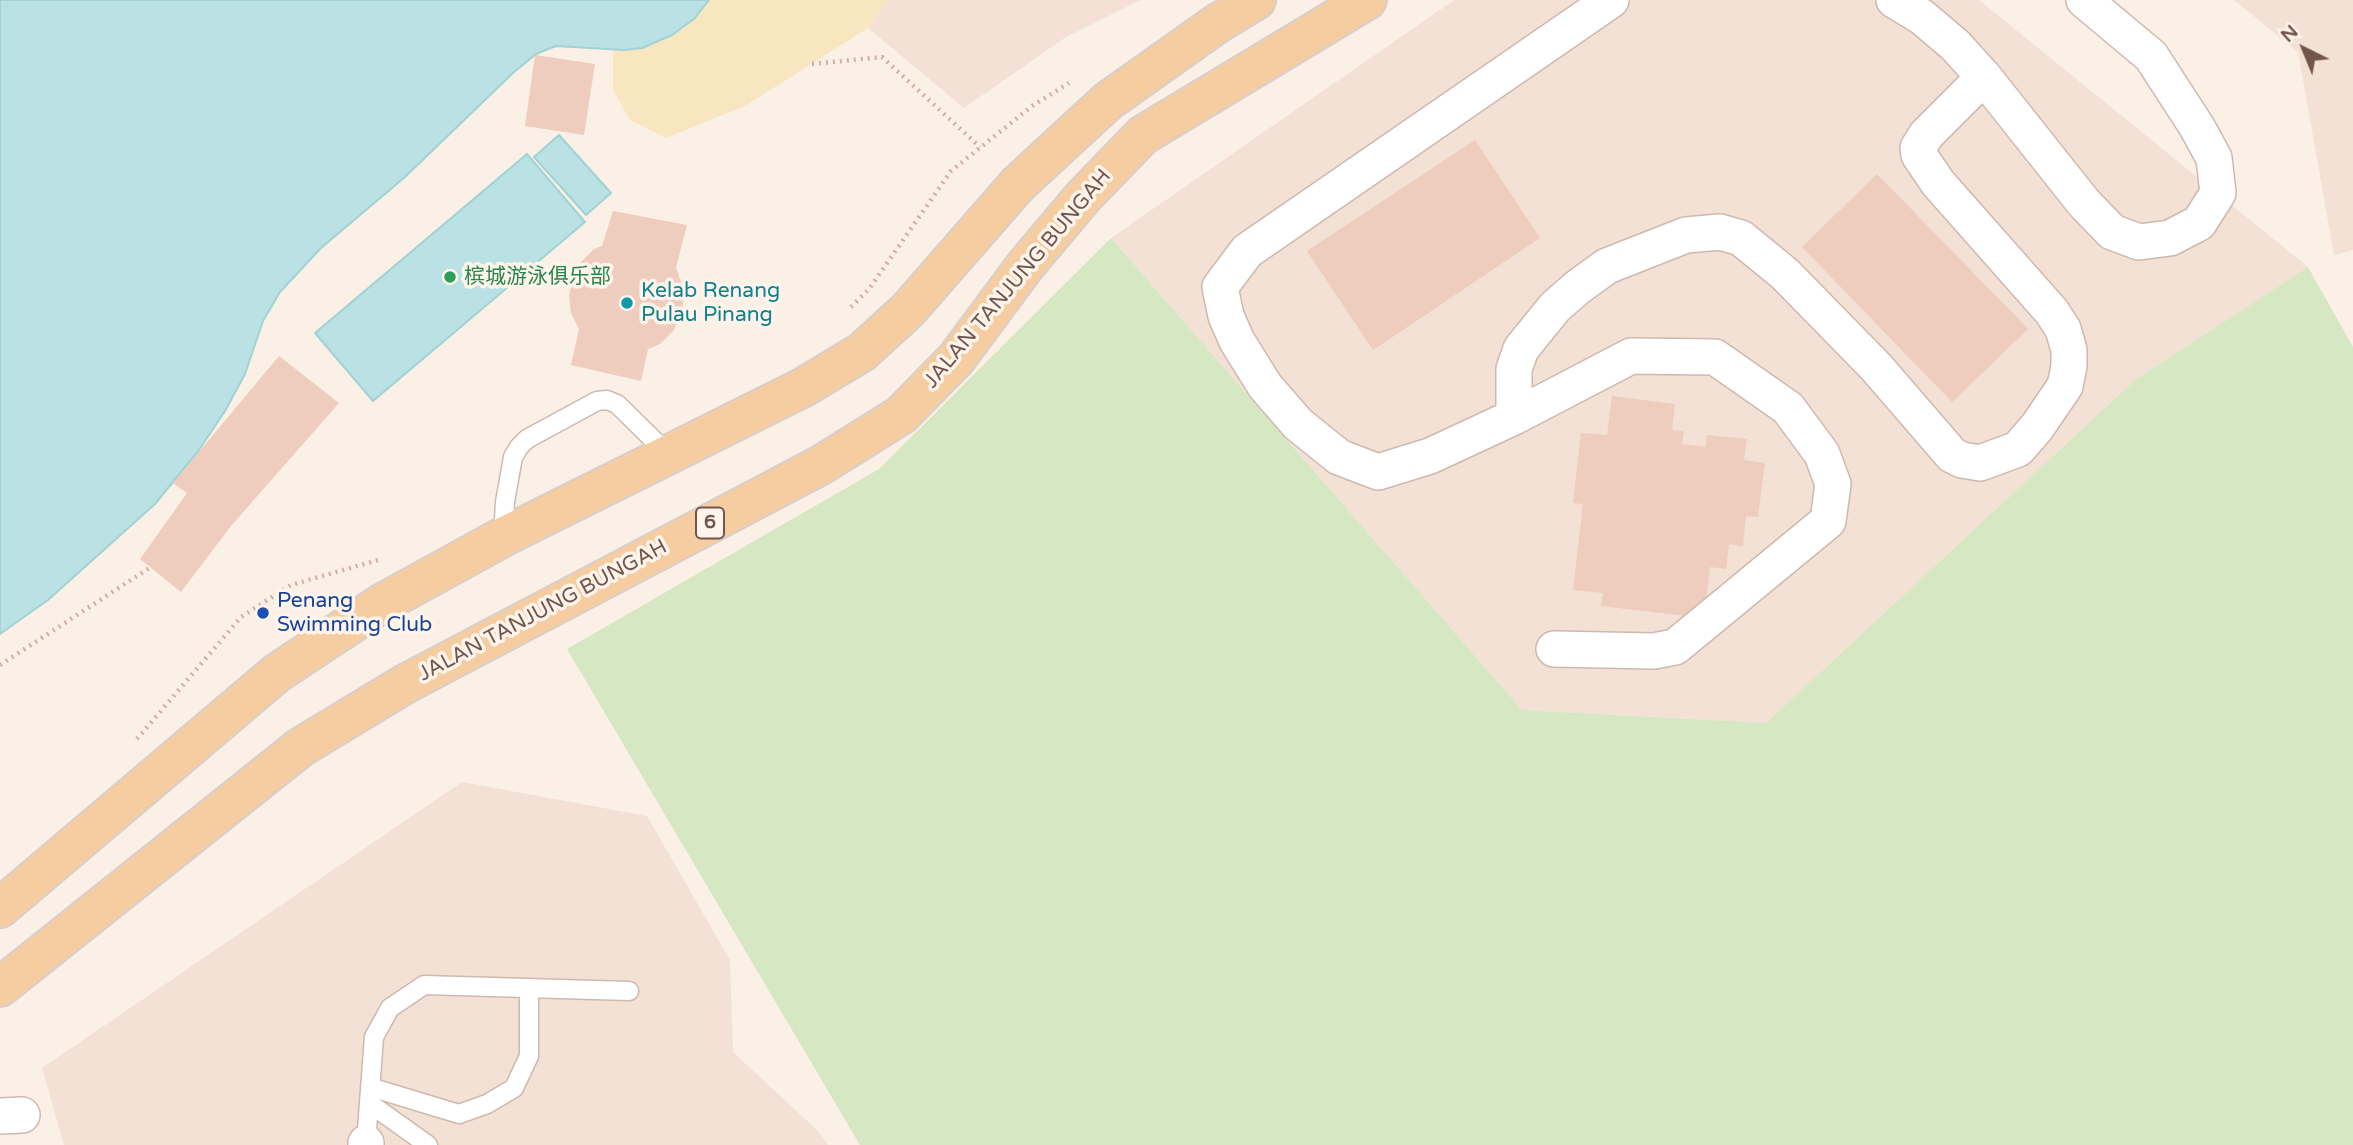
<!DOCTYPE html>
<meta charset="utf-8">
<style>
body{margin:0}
#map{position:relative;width:2353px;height:1145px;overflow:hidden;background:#fbf0e5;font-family:"Varela Round",sans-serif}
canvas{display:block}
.north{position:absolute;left:2269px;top:14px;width:70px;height:70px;-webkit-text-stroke:5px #fef4eb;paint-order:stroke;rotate:317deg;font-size:19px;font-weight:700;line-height:28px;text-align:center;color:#72554c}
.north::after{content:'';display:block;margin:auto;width:24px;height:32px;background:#72554c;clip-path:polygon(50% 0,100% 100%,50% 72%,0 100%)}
</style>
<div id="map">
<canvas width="2353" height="1145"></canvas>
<div class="north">N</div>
</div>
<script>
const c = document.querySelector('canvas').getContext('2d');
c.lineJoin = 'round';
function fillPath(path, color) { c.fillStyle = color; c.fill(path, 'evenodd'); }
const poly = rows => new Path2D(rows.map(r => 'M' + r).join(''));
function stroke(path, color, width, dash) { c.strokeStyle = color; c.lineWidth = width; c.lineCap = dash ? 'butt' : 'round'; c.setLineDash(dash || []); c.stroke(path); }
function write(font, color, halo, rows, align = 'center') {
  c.font = font + ' "Varela Round","Noto Sans SC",sans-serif'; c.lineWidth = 7; c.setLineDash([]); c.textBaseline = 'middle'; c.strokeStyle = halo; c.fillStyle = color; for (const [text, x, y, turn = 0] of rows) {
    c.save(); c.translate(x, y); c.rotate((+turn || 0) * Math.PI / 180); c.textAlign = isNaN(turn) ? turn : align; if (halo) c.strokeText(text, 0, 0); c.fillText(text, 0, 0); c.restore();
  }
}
fillPath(poly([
 [888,0,1141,0,1066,37,964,108,868,28],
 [1454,0,1979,0,2308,267,2135,380,1766,723,1522,710,1111,238],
 [2234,0,2353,0,2353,250,2334,255,2298,52],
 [462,782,647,816,730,960,733,1052,817,1130,828,1145,64,1145,42,1068]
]), '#f2e1d4');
fillPath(poly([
 [1111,238,1522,710,1766,723,2135,380,2308,267,2353,347,2353,1145,860,1145,567,649,879,469]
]), '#d6e7c4');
fillPath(poly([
 [709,0,888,0,868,28,745,106,666,138,630,120,613,90,613,49,642,48,694,19]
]), '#f8e6c1');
const water = poly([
 [0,0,709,0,694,19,672,35,642,48,624,50,556,46,536,54,513,73,405,177,321,248,280,292,263,321,245,374,225,411,199,450,155,504,48,600,0,634,0,0],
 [559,135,611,193,586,215,534,157,559,135],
 [527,154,585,222,373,401,315,333,527,154]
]);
fillPath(water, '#bae1e3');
stroke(water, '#a1d2d4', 2);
fillPath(poly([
 [535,55,595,64,584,135,525,126],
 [1475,140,1540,238,1373,350,1307,251],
 [1877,174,2028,329,1952,402,1802,247],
 [613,211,687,225,676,267,684,292,682,312,674,330,660,344,648,349,641,381,571,365,579,329,571,313,569,295,573,278,581,262,594,249,602,246],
 [279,356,339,403,231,526,181,592,140,559,187,493,173,483],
 [1612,396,1675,404,1672,430,1684,431,1682,444,1706,447,1707,435,1747,439,1744,460,1765,463,1758,517,1746,516,1743,546,1729,544,1726,569,1710,567,1704,618,1601,606,1603,593,1573,590,1583,504,1573,503,1581,433,1607,435]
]), '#eeccbe');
const lane = poly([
 [503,537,505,502,513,457,519,447,527,439,597,401,607,400,617,404,669,455],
 [370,1087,459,1114,487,1104,514,1088,529,1056,529,988],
 [369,1103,428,1145],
 [366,1143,374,1037,390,1008,424,985,629,991]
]);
const street = poly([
 [1894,0,1922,17,1955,45,1984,77,2084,203,2112,232,2139,242,2170,238,2199,223,2218,193,2214,158,2197,127,2151,56,2084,0],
 [1514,417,1514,369,1521,349,1555,307,1578,287,1607,266,1686,235,1720,232,1741,238,1785,274,1876,367,1952,455,1962,460,1980,463,2018,449,2037,427,2065,386,2069,366,2069,350,2063,329,2052,312,1938,183,1919,155,1918,148,1926,135,1984,77],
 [1554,649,1654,651,1675,647,1828,521,1833,484,1822,454,1788,408,1715,357,1631,356,1514,417,1430,456,1378,472,1339,457,1298,424,1265,386,1237,341,1226,316,1220,287,1247,251,1611,0],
 [0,1116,22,1115],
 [366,1145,366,1143]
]);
const primary = poly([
 [0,908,277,673,381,604,503,537,804,387,862,352,908,310,1018,184,1108,101,1218,23,1256,0],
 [0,987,301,747,405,684,821,465,901,415,956,359,1025,266,1083,197,1143,135,1367,0]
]);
stroke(lane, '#ceb9af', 21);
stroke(street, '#ceb9af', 38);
stroke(primary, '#d8cfcd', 42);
stroke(poly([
 [812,64,882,57,980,147],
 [851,307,869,289,951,171,1032,106,1069,83],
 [0,665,151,567],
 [137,739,241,617,291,585,378,560]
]), '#d3afa1', 4.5, [2, 5]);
stroke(lane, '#fff', 18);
stroke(street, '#fff', 35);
stroke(primary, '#f6cda1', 38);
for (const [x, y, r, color] of [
 [450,277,7,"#2e9e5b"],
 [627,303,7,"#0f9aa8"],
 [263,613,7,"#1a4fb4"]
]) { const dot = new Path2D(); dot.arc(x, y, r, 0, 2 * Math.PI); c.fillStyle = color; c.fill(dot); stroke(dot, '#fef4eb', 2.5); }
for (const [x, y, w] of [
 [710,523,28]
]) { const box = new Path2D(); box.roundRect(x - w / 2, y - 15.5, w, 31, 5); c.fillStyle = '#fef4eb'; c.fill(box); stroke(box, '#72554c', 2); }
write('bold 19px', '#72554c', null, [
 ["6",710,523]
]);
write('21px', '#27864d', '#fef4eb', [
 ["槟城游泳俱乐部",464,277]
], 'left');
write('21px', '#72554c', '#fef4eb', [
 ["JALAN TANJUNG BUNGAH",1018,279,-50],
 ["JALAN TANJUNG BUNGAH",543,611,-28]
]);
write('21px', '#0d838f', '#fef4eb', [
 ["Kelab Renang",641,291],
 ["Pulau Pinang",641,315]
], 'left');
write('21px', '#164399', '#fef4eb', [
 ["Penang",277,601],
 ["Swimming Club",277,625]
], 'left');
</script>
